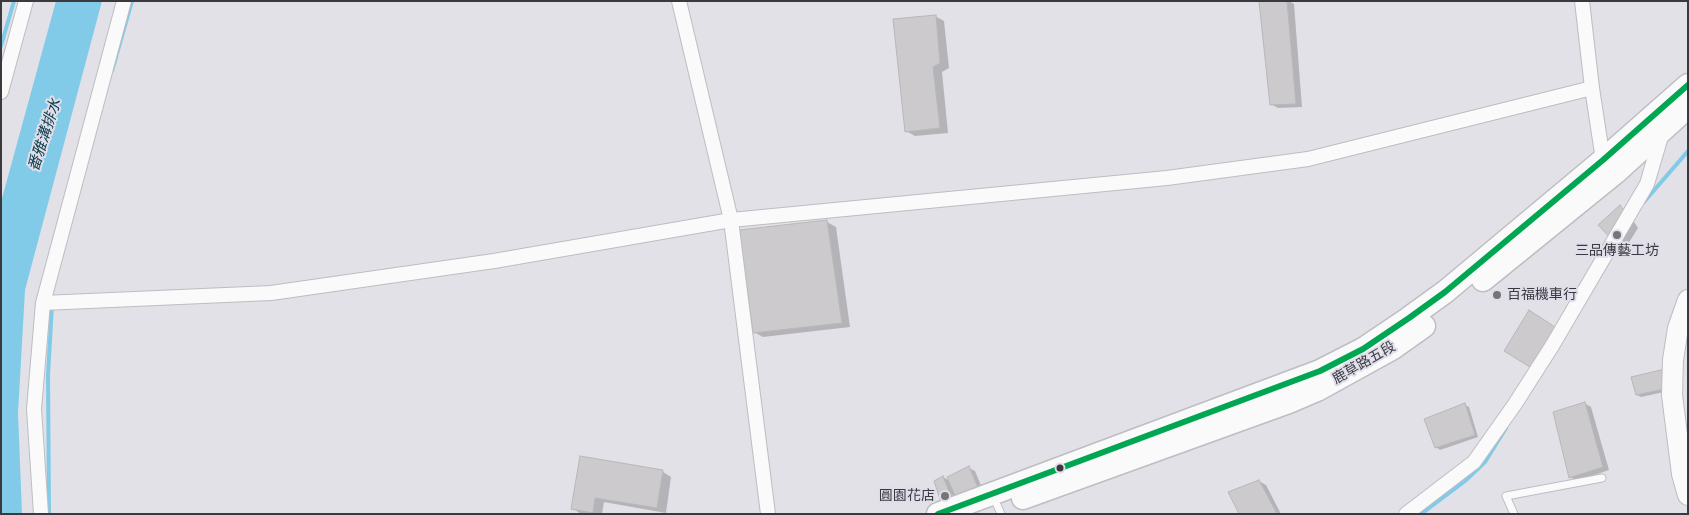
<!DOCTYPE html>
<meta charset="utf-8">
<style>
body{margin:0}
#map{position:relative;width:1689px;height:515px;overflow:hidden;background:#e1e1e7;font-family:"IBM Plex Sans",sans-serif}
canvas{display:block}
.frame{position:absolute;inset:0;border:2px solid #3a393e;pointer-events:none}
</style>
<div id="map">
<canvas width="1689" height="515"></canvas>
<div class="frame"></div>
</div>
<script>
const c = document.querySelector('canvas').getContext('2d');
c.lineJoin = 'round';
function fillPath(path, color) { c.fillStyle = color; c.fill(path, 'evenodd'); }
const poly = rows => new Path2D(rows.map(r => 'M' + r).join(''));
function stroke(path, color, width, dash) { c.strokeStyle = color; c.lineWidth = width; c.lineCap = dash ? 'butt' : 'round'; c.setLineDash(dash || []); c.stroke(path); }
function write(font, color, halo, rows, align = 'center') {
  c.font = font + ' "IBM Plex Sans","Noto Sans TC",sans-serif'; c.lineWidth = 4; c.setLineDash([]); c.textBaseline = 'middle'; c.strokeStyle = halo; c.fillStyle = color; for (const [text, x, y, turn = 0] of rows) {
    c.save(); c.translate(x, y); c.rotate((+turn || 0) * Math.PI / 180); c.textAlign = isNaN(turn) ? turn : align; if (halo) c.strokeText(text, 0, 0); c.fillText(text, 0, 0); c.restore();
  }
}
fillPath(poly([
 [56,1,102,1,25,290,18,413,22,514,1,514,1,202]
]), '#82cbe8');
fillPath(poly([
 [1270,1,1289,1,1294,4,1302,107,1278,108,1271,104],
 [935,16,944,21,949,68,942,72,948,133,915,136,906,131],
 [1620,207,1627,211,1638,228,1625,249,1619,245],
 [827,222,836,227,850,327,763,337,754,332],
 [1669,373,1673,390,1641,397,1637,395],
 [1584,403,1591,407,1609,470,1577,481,1570,477],
 [1465,405,1469,407,1478,437,1440,450,1436,447],
 [581,458,663,472,671,477,666,513,604,502,602,514,581,514,572,508],
 [969,468,975,471,990,507,947,514,943,477,950,481],
 [1259,481,1266,485,1281,514,1240,514]
]), '#0003');
stroke(poly([
 [1,46,14,1],
 [112,71,132,1],
 [1644,202,1688,151],
 [49,514,48,375,52,305],
 [1421,514,1465,481,1485,462,1506,428]
]), '#82cbe8', 4);
const building = poly([
 [1259,1,1287,1,1296,104,1270,105,1259,1],
 [936,15,940,63,933,67,940,128,905,132,893,19,936,15],
 [1620,205,1632,223,1618,246,1598,225,1620,205],
 [827,220,842,323,753,333,739,230,827,220],
 [1529,310,1558,329,1533,369,1504,351,1529,310],
 [1665,369,1669,388,1636,395,1631,377,1665,369],
 [1585,402,1603,467,1569,478,1553,412,1585,402],
 [1465,403,1475,435,1435,448,1424,419,1465,403],
 [580,456,663,470,657,508,595,498,593,513,571,509,580,456],
 [969,466,984,503,961,510,947,477,969,466],
 [943,476,956,510,945,514,934,481,943,476],
 [1259,480,1277,514,1239,514,1228,492,1259,480]
]);
fillPath(building, '#cccacc');
stroke(building, '#b8b7b8', 1);
const lane = poly([
 [993,496,1001,514],
 [1514,514,1506,496,1602,478]
]);
const street = poly([
 [679,1,731,220,768,514],
 [1582,1,1592,88,1603,160,1606,163],
 [1,92,26,1],
 [43,303,271,293,494,261,731,220,1167,178,1308,159,1592,88],
 [41,514,34,409,43,303,124,1],
 [1406,514,1474,462,1515,404,1552,346,1647,184,1662,133]
]);
const secondary = poly([
 [1688,300,1678,328,1673,360,1672,395,1682,474,1688,495]
]);
const primary = poly([
 [1483,280,1615,173,1688,107],
 [1023,498,1289,402,1317,390,1393,348,1424,326],
 [938,514,1320,371,1363,349,1409,318,1445,292,1603,160,1688,85]
]);
stroke(lane, '#bdbdc2', 9);
stroke(street, '#bdbdc2', 16);
stroke(secondary, '#bdbdc2', 22);
stroke(primary, '#bdbdc2', 25);
stroke(lane, '#fafafb', 7);
stroke(street, '#fafafb', 14);
stroke(secondary, '#fafafb', 20);
stroke(primary, '#fafafb', 22);
stroke(poly([
 [938,514,1320,371,1363,349,1409,318,1445,292,1603,160,1688,85]
]), '#00a651', 6);
for (const [x, y, r, color] of [
 [1617,235,5,"#747479"],
 [1497,295,5,"#747479"],
 [1060,468,4.5,"#3a393e"],
 [945,496,5,"#747479"]
]) { const dot = new Path2D(); dot.arc(x, y, r, 0, 2 * Math.PI); c.fillStyle = color; c.fill(dot); stroke(dot, '#dfdeea', 2); }
write('14px', '#3a393e', '#dfdeea', [
 ["三品傳藝工坊",1617,251],
 ["百福機車行",1507,295,"left"],
 ["圓園花店",935,496,"right"]
]);
write('14px', '#3a393e', '#dfdeea', [
 ["鹿草路五段",1364,363,-30]
]);
write('italic 15px', '#0b3c4b', '#dfdeea', [
 ["番雅溝排水",45,135,-72]
]);
</script>
